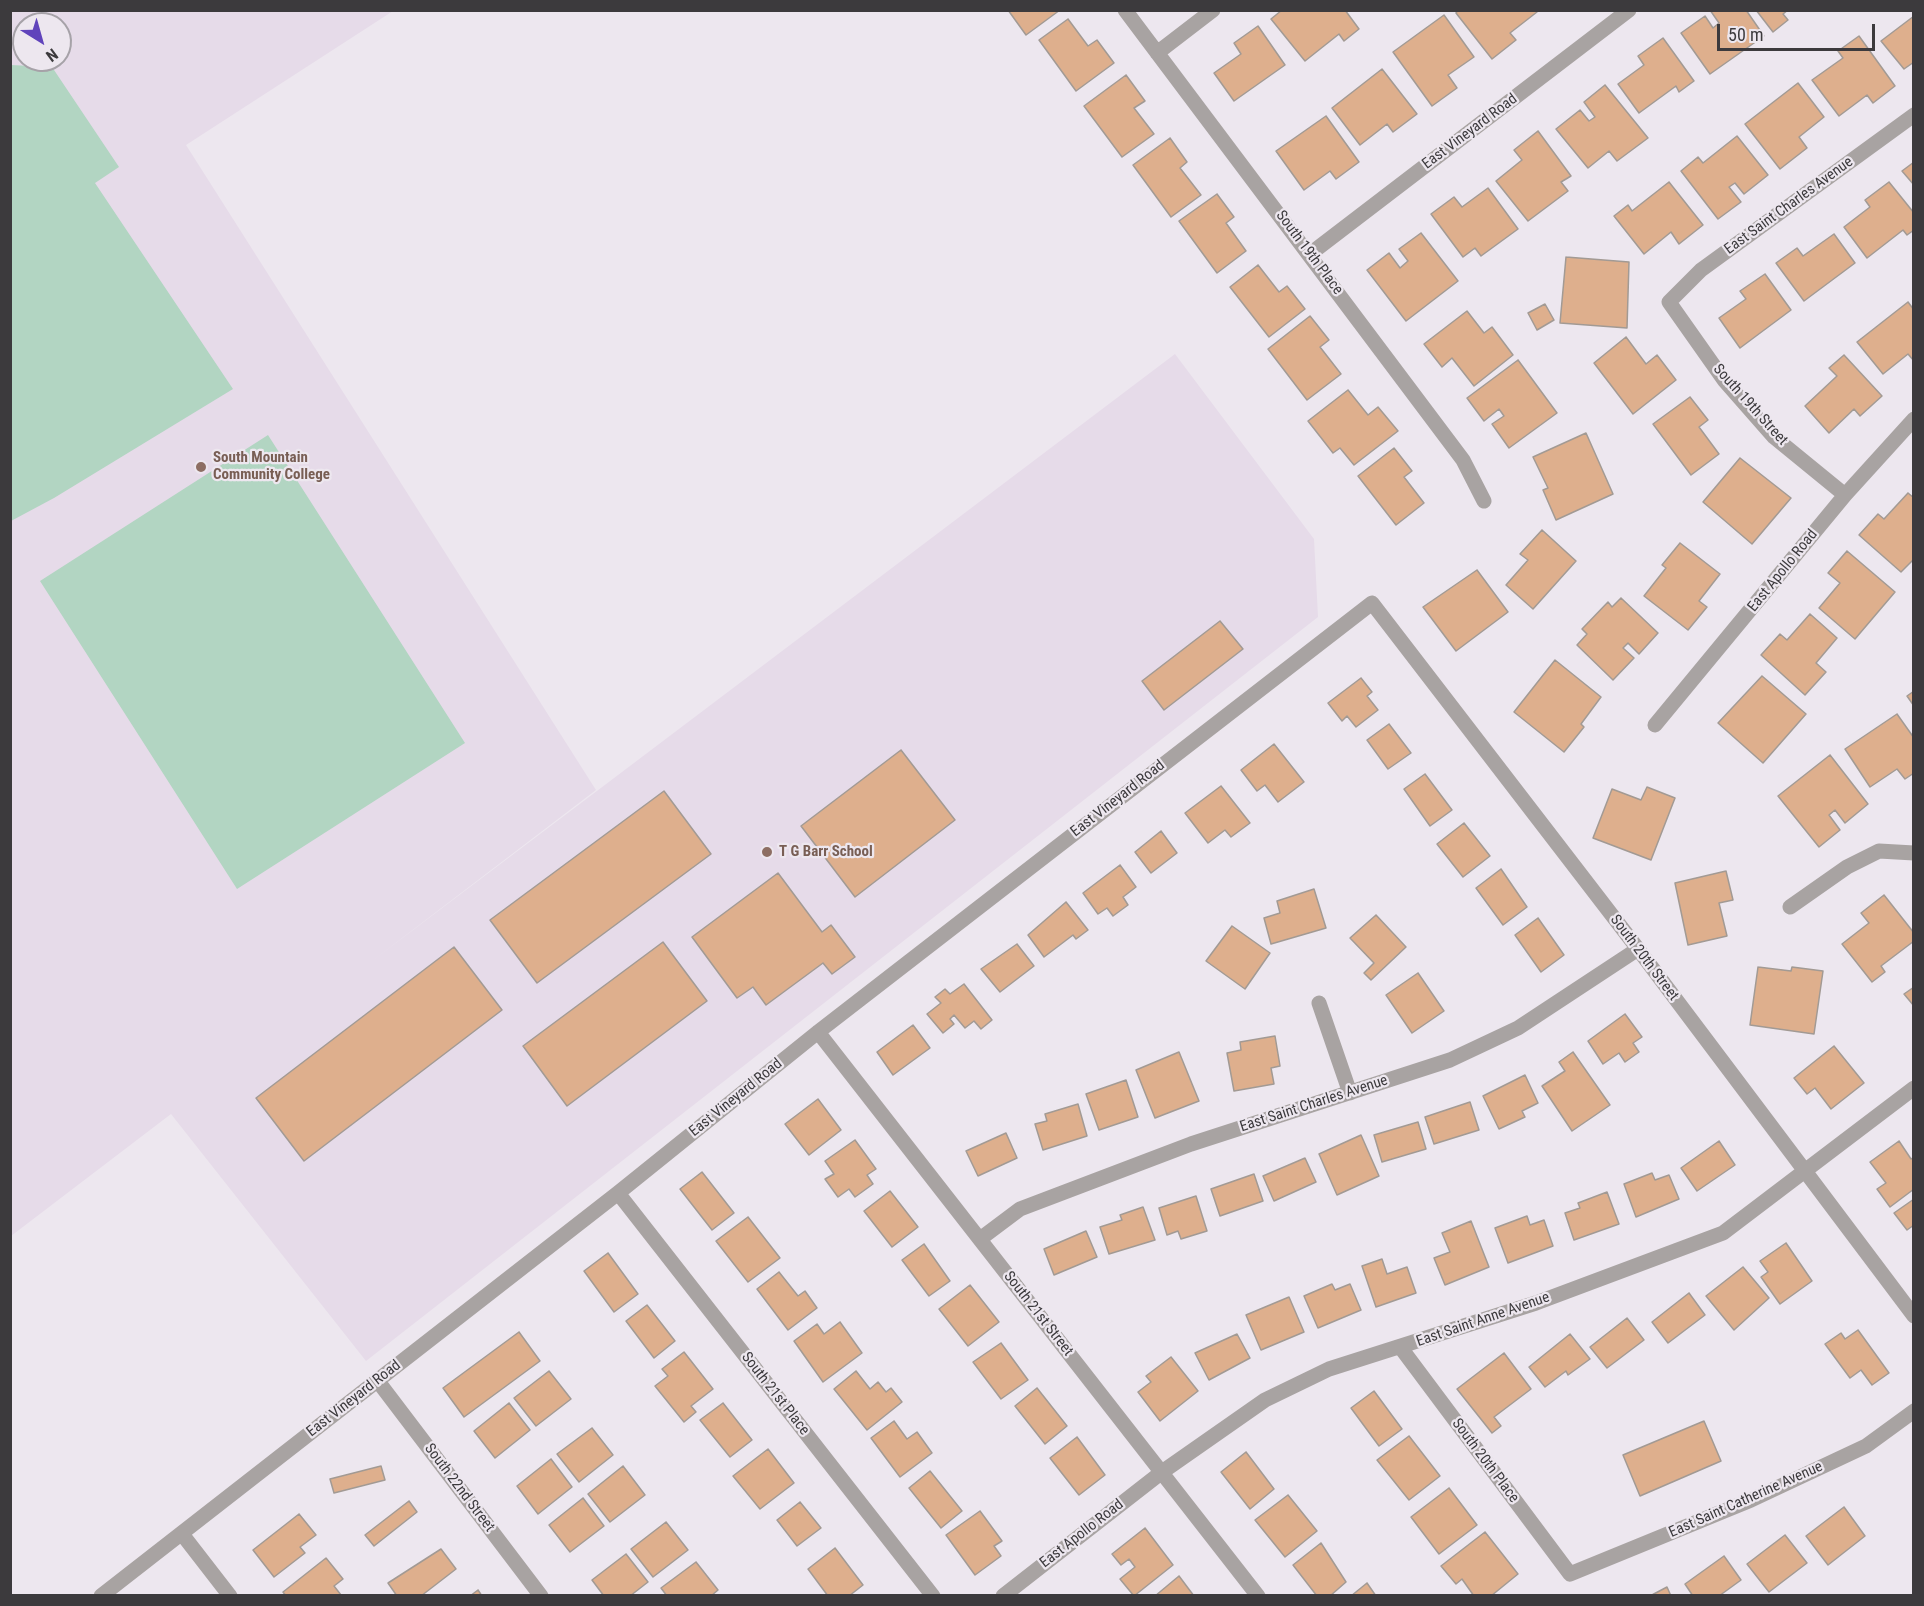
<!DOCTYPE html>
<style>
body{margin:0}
#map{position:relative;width:1924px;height:1606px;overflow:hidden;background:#ede7ef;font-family:"Roboto Condensed",sans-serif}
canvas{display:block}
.frame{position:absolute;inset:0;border:12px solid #3c3a3d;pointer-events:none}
.north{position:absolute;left:12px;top:12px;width:60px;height:60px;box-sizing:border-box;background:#ede7ef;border:2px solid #a6a2a8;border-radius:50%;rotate:143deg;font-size:16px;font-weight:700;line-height:24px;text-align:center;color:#3c3a3d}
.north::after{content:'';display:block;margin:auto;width:21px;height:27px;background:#6043bb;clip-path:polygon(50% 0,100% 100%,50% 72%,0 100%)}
.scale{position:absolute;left:1717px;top:24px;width:158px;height:27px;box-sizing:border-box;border:3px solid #3c3a3d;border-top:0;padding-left:8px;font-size:18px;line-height:21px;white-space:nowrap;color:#3c3a3d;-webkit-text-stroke:4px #ede7ef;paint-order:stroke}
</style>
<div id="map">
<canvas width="1924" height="1606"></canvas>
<div class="frame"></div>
<div class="north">N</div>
<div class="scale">50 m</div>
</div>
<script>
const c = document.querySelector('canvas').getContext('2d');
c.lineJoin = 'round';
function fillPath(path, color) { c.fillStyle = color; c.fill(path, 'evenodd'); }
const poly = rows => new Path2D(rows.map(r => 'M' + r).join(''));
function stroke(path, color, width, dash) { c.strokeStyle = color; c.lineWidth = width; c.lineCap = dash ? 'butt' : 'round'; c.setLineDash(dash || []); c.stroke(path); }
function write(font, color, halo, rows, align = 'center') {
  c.font = font + ' "Roboto Condensed",sans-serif'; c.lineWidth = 4.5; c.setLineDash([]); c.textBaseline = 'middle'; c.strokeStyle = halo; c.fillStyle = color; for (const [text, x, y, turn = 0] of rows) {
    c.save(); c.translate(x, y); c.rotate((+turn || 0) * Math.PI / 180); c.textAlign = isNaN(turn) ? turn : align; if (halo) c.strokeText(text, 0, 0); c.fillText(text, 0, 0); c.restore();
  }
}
fillPath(poly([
 [11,11,393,11,186,145,596,790,372,961,1175,354,1314,539,1318,617,366,1361,171,1114,11,1236],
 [24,24,60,24,60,60,24,60]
]), '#e6dbe9');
fillPath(poly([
 [11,65,52,67,119,167,95,183,233,389,54,498,11,521],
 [268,435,465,743,237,889,40,581]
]), '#b2d5c2');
const building = poly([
 [1008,10,1060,10,1026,35,1008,10],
 [1282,10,1345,10,1359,29,1344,41,1339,34,1305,61,1271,19,1282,10],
 [1458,10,1536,10,1537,12,1510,33,1516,40,1492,59,1456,13,1458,10],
 [1710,10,1746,10,1764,36,1710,74,1681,33,1705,16,1713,28,1719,23,1710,10],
 [1756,10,1788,10,1783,14,1788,20,1773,32,1756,10],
 [1444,15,1474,57,1448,75,1457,88,1432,106,1393,52,1444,15],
 [1914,16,1914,62,1904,69,1881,41,1914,16],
 [1068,19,1088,46,1097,40,1114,63,1076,91,1039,40,1068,19],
 [1258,26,1285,65,1234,101,1214,73,1241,54,1234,43,1258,26],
 [1859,36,1895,86,1873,103,1867,95,1839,116,1812,80,1843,58,1838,51,1859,36],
 [1663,38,1694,81,1679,92,1676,86,1639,113,1618,84,1644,65,1638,56,1663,38],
 [1382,69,1417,114,1393,132,1387,124,1360,145,1332,108,1382,69],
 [1126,75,1145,101,1134,108,1154,134,1122,157,1084,106,1126,75],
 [1798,83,1824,117,1799,137,1807,148,1780,169,1745,124,1798,83],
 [1605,85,1648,138,1617,161,1609,151,1588,168,1556,129,1580,110,1589,121,1595,117,1584,102,1605,85],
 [1326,116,1359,162,1336,179,1330,171,1304,190,1276,151,1326,116],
 [1538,131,1571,176,1561,182,1568,191,1528,221,1496,181,1522,160,1514,150,1538,131],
 [1737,136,1768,175,1744,194,1735,183,1729,187,1741,202,1718,219,1681,171,1698,157,1703,163,1737,136],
 [1170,138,1187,162,1180,168,1201,195,1171,217,1133,165,1170,138],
 [1914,162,1914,185,1902,171,1914,162],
 [1669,182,1703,225,1679,244,1671,232,1644,254,1614,216,1628,205,1632,211,1669,182],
 [1889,182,1914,213,1914,230,1907,235,1903,230,1867,258,1844,227,1870,207,1865,200,1889,182],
 [1488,188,1518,229,1481,256,1475,248,1463,257,1431,214,1454,197,1462,207,1488,188],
 [1217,194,1234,217,1226,223,1246,251,1217,273,1179,221,1217,194],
 [1421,233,1458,281,1406,321,1367,270,1389,253,1400,268,1408,261,1399,249,1421,233],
 [1834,234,1855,263,1804,301,1776,263,1797,248,1803,256,1834,234],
 [1566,257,1629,262,1627,328,1560,323,1566,257],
 [1258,265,1279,292,1287,286,1305,309,1269,337,1230,287,1258,265],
 [1765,274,1791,310,1740,348,1719,318,1746,299,1740,291,1765,274],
 [1908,302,1914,310,1914,361,1908,354,1883,374,1857,342,1908,302],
 [1545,304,1554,320,1537,330,1528,313,1545,304],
 [1467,311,1484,333,1492,327,1513,355,1474,386,1452,358,1442,367,1424,344,1467,311],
 [1310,316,1329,340,1320,347,1341,374,1307,400,1268,349,1310,316],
 [1626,337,1646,364,1657,355,1676,380,1633,414,1594,363,1626,337],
 [1844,355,1882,396,1860,416,1854,409,1829,433,1805,406,1837,376,1829,368,1844,355],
 [1518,360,1557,413,1509,448,1492,424,1504,416,1499,409,1484,421,1467,398,1518,360],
 [1348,390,1368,415,1378,407,1398,431,1354,465,1340,448,1333,453,1308,421,1348,390],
 [1690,397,1708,420,1699,427,1719,454,1691,475,1653,424,1690,397],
 [1586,433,1613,494,1556,520,1543,490,1548,488,1533,457,1586,433],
 [1394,448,1412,471,1404,477,1424,503,1396,525,1358,476,1394,448],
 [1740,458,1791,498,1752,544,1703,502,1740,458],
 [1908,493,1914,498,1914,559,1901,572,1859,535,1878,514,1884,519,1908,493],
 [1542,530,1576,561,1533,609,1506,585,1528,560,1520,554,1542,530],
 [1680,543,1720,574,1699,601,1707,607,1688,630,1644,596,1666,568,1662,565,1680,543],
 [1847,551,1895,592,1855,639,1819,608,1840,583,1828,573,1847,551],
 [1477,570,1508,612,1456,651,1423,607,1477,570],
 [1621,598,1658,633,1639,654,1628,643,1623,648,1634,658,1613,680,1577,645,1587,634,1582,629,1608,602,1612,607,1621,598],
 [1810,614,1837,638,1816,663,1826,672,1805,695,1761,655,1780,634,1787,640,1810,614],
 [1220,621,1243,649,1164,710,1142,681,1220,621],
 [1555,660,1601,697,1581,724,1584,727,1564,752,1514,712,1555,660],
 [1762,676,1806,714,1763,763,1718,723,1762,676],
 [1361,678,1372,692,1367,696,1378,710,1356,727,1347,716,1342,721,1328,703,1361,678],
 [1914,691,1914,706,1907,696,1914,691],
 [1897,714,1914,738,1914,773,1905,779,1897,769,1870,787,1845,749,1897,714],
 [1389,724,1411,753,1388,769,1367,740,1389,724],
 [1274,744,1304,782,1278,802,1265,785,1257,791,1241,770,1274,744],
 [901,750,955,820,855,897,801,826,901,750],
 [1830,755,1868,804,1845,823,1835,810,1829,815,1840,830,1819,847,1778,796,1830,755],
 [1425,774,1452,810,1430,826,1404,789,1425,774],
 [1221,786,1250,823,1231,837,1225,830,1208,843,1185,813,1221,786],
 [1647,787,1675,798,1651,860,1593,838,1612,789,1641,800,1647,787],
 [664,791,711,854,537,983,490,920,664,791],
 [1464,823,1490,856,1463,877,1437,844,1464,823],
 [1161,831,1177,853,1151,873,1135,852,1161,831],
 [1120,865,1136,887,1123,897,1128,905,1113,916,1107,908,1098,914,1083,893,1120,865],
 [1501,869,1527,907,1503,925,1476,888,1501,869],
 [1726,871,1733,900,1719,903,1727,936,1688,945,1675,883,1726,871],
 [778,873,822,932,831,925,855,957,832,974,823,963,766,1005,753,987,737,998,692,937,778,873],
 [1314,889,1326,928,1271,944,1264,918,1280,913,1277,901,1314,889],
 [1884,895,1914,933,1914,941,1881,966,1885,972,1872,982,1842,944,1869,923,1861,913,1884,895],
 [1066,902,1088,930,1076,939,1073,935,1044,957,1028,935,1066,902],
 [1376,915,1406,947,1371,980,1364,973,1374,963,1350,938,1376,915],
 [1538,918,1564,955,1541,972,1515,935,1538,918],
 [1232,926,1270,953,1245,989,1206,961,1232,926],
 [663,942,707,1001,567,1106,523,1046,663,942],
 [1017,944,1034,966,1000,992,981,969,1017,944],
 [454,947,502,1010,304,1161,256,1098,454,947],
 [1758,967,1791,971,1792,967,1823,971,1814,1034,1750,1025,1758,967],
 [1418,973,1444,1011,1412,1033,1386,995,1418,973],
 [964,984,992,1020,981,1029,974,1021,965,1028,954,1015,950,1019,954,1024,943,1033,927,1014,941,1003,935,997,945,989,950,994,964,984],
 [1914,987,1914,1006,1904,994,1914,987],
 [1625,1014,1642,1037,1633,1043,1639,1052,1625,1062,1619,1053,1603,1064,1588,1041,1625,1014],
 [913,1025,930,1048,893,1075,877,1052,913,1025],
 [1275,1036,1280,1066,1271,1068,1274,1084,1234,1091,1227,1053,1241,1050,1240,1042,1275,1036],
 [1834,1046,1864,1083,1831,1109,1815,1088,1807,1094,1794,1078,1834,1046],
 [1179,1052,1199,1101,1155,1118,1136,1070,1179,1052],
 [1573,1052,1610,1105,1572,1131,1542,1086,1565,1071,1559,1062,1573,1052],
 [1525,1075,1538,1103,1522,1111,1525,1117,1499,1129,1483,1096,1525,1075],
 [1126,1080,1138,1117,1099,1130,1086,1094,1126,1080],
 [818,1099,841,1130,809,1155,785,1124,818,1099],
 [1470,1102,1479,1130,1434,1144,1425,1117,1470,1102],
 [1078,1104,1087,1136,1043,1150,1035,1124,1047,1121,1045,1114,1078,1104],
 [1418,1122,1426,1149,1382,1162,1374,1135,1418,1122],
 [1006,1133,1017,1158,978,1176,966,1151,1006,1133],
 [1361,1135,1379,1176,1337,1195,1319,1154,1361,1135],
 [855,1140,876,1169,867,1175,873,1184,855,1197,849,1189,838,1197,825,1179,834,1174,825,1161,855,1140],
 [1719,1141,1735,1165,1697,1191,1681,1168,1719,1141],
 [1899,1141,1911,1159,1914,1157,1914,1189,1890,1207,1877,1189,1886,1183,1870,1162,1899,1141],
 [1305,1158,1316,1182,1274,1201,1263,1176,1305,1158],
 [702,1172,734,1213,712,1230,680,1189,702,1172],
 [1652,1173,1655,1180,1669,1175,1679,1199,1636,1217,1624,1184,1652,1173],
 [1254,1174,1263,1201,1220,1216,1211,1189,1254,1174],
 [890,1191,918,1227,892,1247,864,1211,890,1191],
 [1607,1192,1619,1224,1574,1240,1565,1213,1580,1208,1578,1203,1607,1192],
 [1196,1196,1207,1231,1181,1239,1178,1231,1167,1235,1159,1208,1196,1196],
 [1914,1199,1914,1225,1907,1230,1894,1213,1914,1199],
 [1143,1207,1155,1240,1109,1254,1100,1227,1122,1220,1120,1215,1143,1207],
 [1527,1216,1530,1225,1544,1220,1553,1246,1508,1263,1495,1228,1527,1216],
 [748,1217,780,1258,748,1282,716,1241,748,1217],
 [1471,1221,1489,1267,1445,1285,1434,1258,1450,1252,1442,1233,1471,1221],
 [1086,1231,1097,1257,1054,1275,1044,1249,1086,1231],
 [1786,1243,1812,1281,1780,1304,1761,1277,1768,1272,1760,1261,1786,1243],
 [924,1244,950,1281,929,1296,902,1260,924,1244],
 [608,1253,638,1294,614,1312,584,1271,608,1253],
 [1382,1259,1387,1274,1407,1267,1416,1293,1376,1307,1362,1266,1382,1259],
 [1743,1267,1769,1298,1734,1330,1706,1296,1743,1267],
 [779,1272,798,1296,805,1291,817,1308,788,1330,757,1289,779,1272],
 [1332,1284,1335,1290,1350,1284,1361,1310,1318,1328,1304,1296,1332,1284],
 [970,1285,999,1322,968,1346,939,1309,970,1285],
 [1689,1293,1705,1315,1668,1343,1652,1322,1689,1293],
 [1289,1297,1304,1332,1261,1350,1246,1315,1289,1297],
 [647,1305,675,1341,654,1358,626,1321,647,1305],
 [1627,1318,1644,1340,1607,1368,1590,1347,1627,1318],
 [840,1322,862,1353,823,1382,794,1341,817,1324,824,1334,840,1322],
 [1858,1330,1889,1373,1872,1385,1861,1370,1850,1378,1825,1344,1841,1333,1845,1339,1858,1330],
 [519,1332,540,1361,464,1417,443,1388,519,1332],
 [1237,1334,1250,1358,1209,1380,1195,1353,1237,1334],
 [1570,1334,1590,1359,1568,1375,1566,1371,1545,1387,1529,1367,1570,1334],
 [1001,1343,1028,1380,1001,1399,973,1362,1001,1343],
 [684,1352,713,1389,691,1406,696,1412,684,1422,655,1386,668,1376,662,1369,684,1352],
 [1504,1353,1531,1389,1494,1417,1501,1426,1492,1433,1457,1389,1504,1353],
 [1171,1357,1198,1391,1160,1421,1138,1392,1151,1382,1146,1376,1171,1357],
 [549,1371,571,1399,536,1426,514,1398,549,1371],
 [856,1371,870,1389,878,1382,886,1392,891,1388,902,1402,867,1430,834,1389,856,1371],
 [1037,1388,1067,1426,1045,1444,1015,1406,1037,1388],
 [1374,1391,1402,1429,1379,1446,1351,1408,1374,1391],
 [509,1403,530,1430,495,1458,474,1431,509,1403],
 [723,1403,752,1440,730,1457,700,1420,723,1403],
 [894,1421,907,1439,917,1432,932,1453,900,1477,871,1438,894,1421],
 [1704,1421,1721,1461,1640,1496,1623,1455,1704,1421],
 [592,1428,613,1455,579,1482,557,1454,592,1428],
 [1409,1436,1440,1476,1409,1500,1377,1460,1409,1436],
 [1077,1437,1105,1475,1079,1495,1050,1458,1077,1437],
 [768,1449,794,1483,760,1509,733,1476,768,1449],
 [1246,1452,1274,1489,1250,1509,1221,1472,1246,1452],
 [551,1459,572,1487,538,1514,517,1486,551,1459],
 [381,1466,385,1480,334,1493,330,1479,381,1466],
 [623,1466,645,1495,610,1522,588,1494,623,1466],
 [930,1471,962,1511,941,1528,909,1488,930,1471],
 [1449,1488,1477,1525,1439,1554,1411,1517,1449,1488],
 [1288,1495,1317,1531,1285,1557,1255,1520,1288,1495],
 [583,1498,604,1526,570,1552,549,1525,583,1498],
 [409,1501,417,1512,374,1546,365,1535,409,1501],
 [800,1502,821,1528,797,1546,777,1520,800,1502],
 [1844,1507,1865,1536,1828,1565,1806,1536,1844,1507],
 [980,1511,1002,1541,994,1546,1001,1556,975,1575,946,1535,980,1511],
 [299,1514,316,1535,300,1547,305,1553,274,1577,253,1550,299,1514],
 [666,1522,688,1550,653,1577,631,1549,666,1522],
 [1145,1528,1173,1565,1134,1596,1120,1579,1135,1567,1129,1559,1121,1565,1112,1554,1145,1528],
 [1485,1532,1518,1574,1491,1596,1474,1596,1462,1579,1456,1584,1441,1566,1485,1532],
 [1785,1535,1807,1563,1769,1592,1747,1564,1785,1535],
 [1321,1543,1346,1582,1330,1596,1317,1596,1293,1565,1321,1543],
 [835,1548,863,1585,849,1596,828,1596,808,1569,835,1548],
 [441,1549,456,1569,421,1596,397,1596,388,1583,441,1549],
 [626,1554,648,1582,630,1596,604,1596,592,1580,626,1554],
 [1724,1556,1741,1580,1719,1596,1693,1596,1685,1584,1724,1556],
 [326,1558,343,1579,334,1586,341,1595,286,1596,283,1592,326,1558],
 [696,1562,718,1590,711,1596,667,1596,661,1588,696,1562],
 [1179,1576,1194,1596,1155,1596,1179,1576],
 [1367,1583,1376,1596,1351,1596,1367,1583],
 [1667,1587,1671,1596,1650,1596,1667,1587],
 [478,1590,482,1596,470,1596,478,1590]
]);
fillPath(building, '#deaf8d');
stroke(building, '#a29a94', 1.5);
stroke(poly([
 [1125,10,1463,460,1484,501],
 [1157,53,1213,10],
 [1310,254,1629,10],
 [1845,495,1774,437,1724,380,1669,302,1701,270,1914,115],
 [1655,725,1845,495,1914,419],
 [1790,907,1847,867,1879,851,1914,853],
 [1319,1003,1350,1093],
 [818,1032,1258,1596],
 [618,1193,933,1596],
 [980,1239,1020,1209,1191,1144,1450,1060,1518,1028,1638,949],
 [1401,1348,1570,1574,1751,1500,1866,1446,1914,1411],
 [377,1380,541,1596],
 [182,1534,230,1596],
 [101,1596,618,1193,818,1032,1372,603,1638,949,1914,1316],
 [1003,1596,1162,1472,1265,1400,1329,1369,1536,1303,1723,1233,1914,1088]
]), '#a8a3a2', 15);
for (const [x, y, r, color] of [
 [201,467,6,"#8d6e63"],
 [767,852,6,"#8d6e63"]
]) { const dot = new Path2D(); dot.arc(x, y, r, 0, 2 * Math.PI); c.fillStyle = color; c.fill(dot); stroke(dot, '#ede7ef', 2); }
write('15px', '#3c3a3d', '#ede7ef', [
 ["East Vineyard Road",1470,132,-37],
 ["East Saint Charles Avenue",1789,206,-36],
 ["South 19th Place",1309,253,53],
 ["South 19th Street",1750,405,48],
 ["East Apollo Road",1783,571,-51],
 ["East Vineyard Road",1118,799,-38],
 ["South 20th Street",1644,958,53],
 ["East Vineyard Road",736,1098,-39],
 ["East Saint Charles Avenue",1314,1104,-18],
 ["South 21st Street",1038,1314,52],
 ["East Saint Anne Avenue",1483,1320,-19],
 ["South 21st Place",775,1394,52],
 ["East Vineyard Road",354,1399,-38],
 ["South 20th Place",1485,1461,53],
 ["South 22nd Street",459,1488,53],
 ["East Saint Catherine Avenue",1746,1500,-24],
 ["East Apollo Road",1082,1534,-38]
]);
write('bold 15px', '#785e54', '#ede7ef', [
 ["South Mountain",213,458],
 ["Community College",213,475],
 ["T G Barr School",779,852]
], 'left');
</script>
